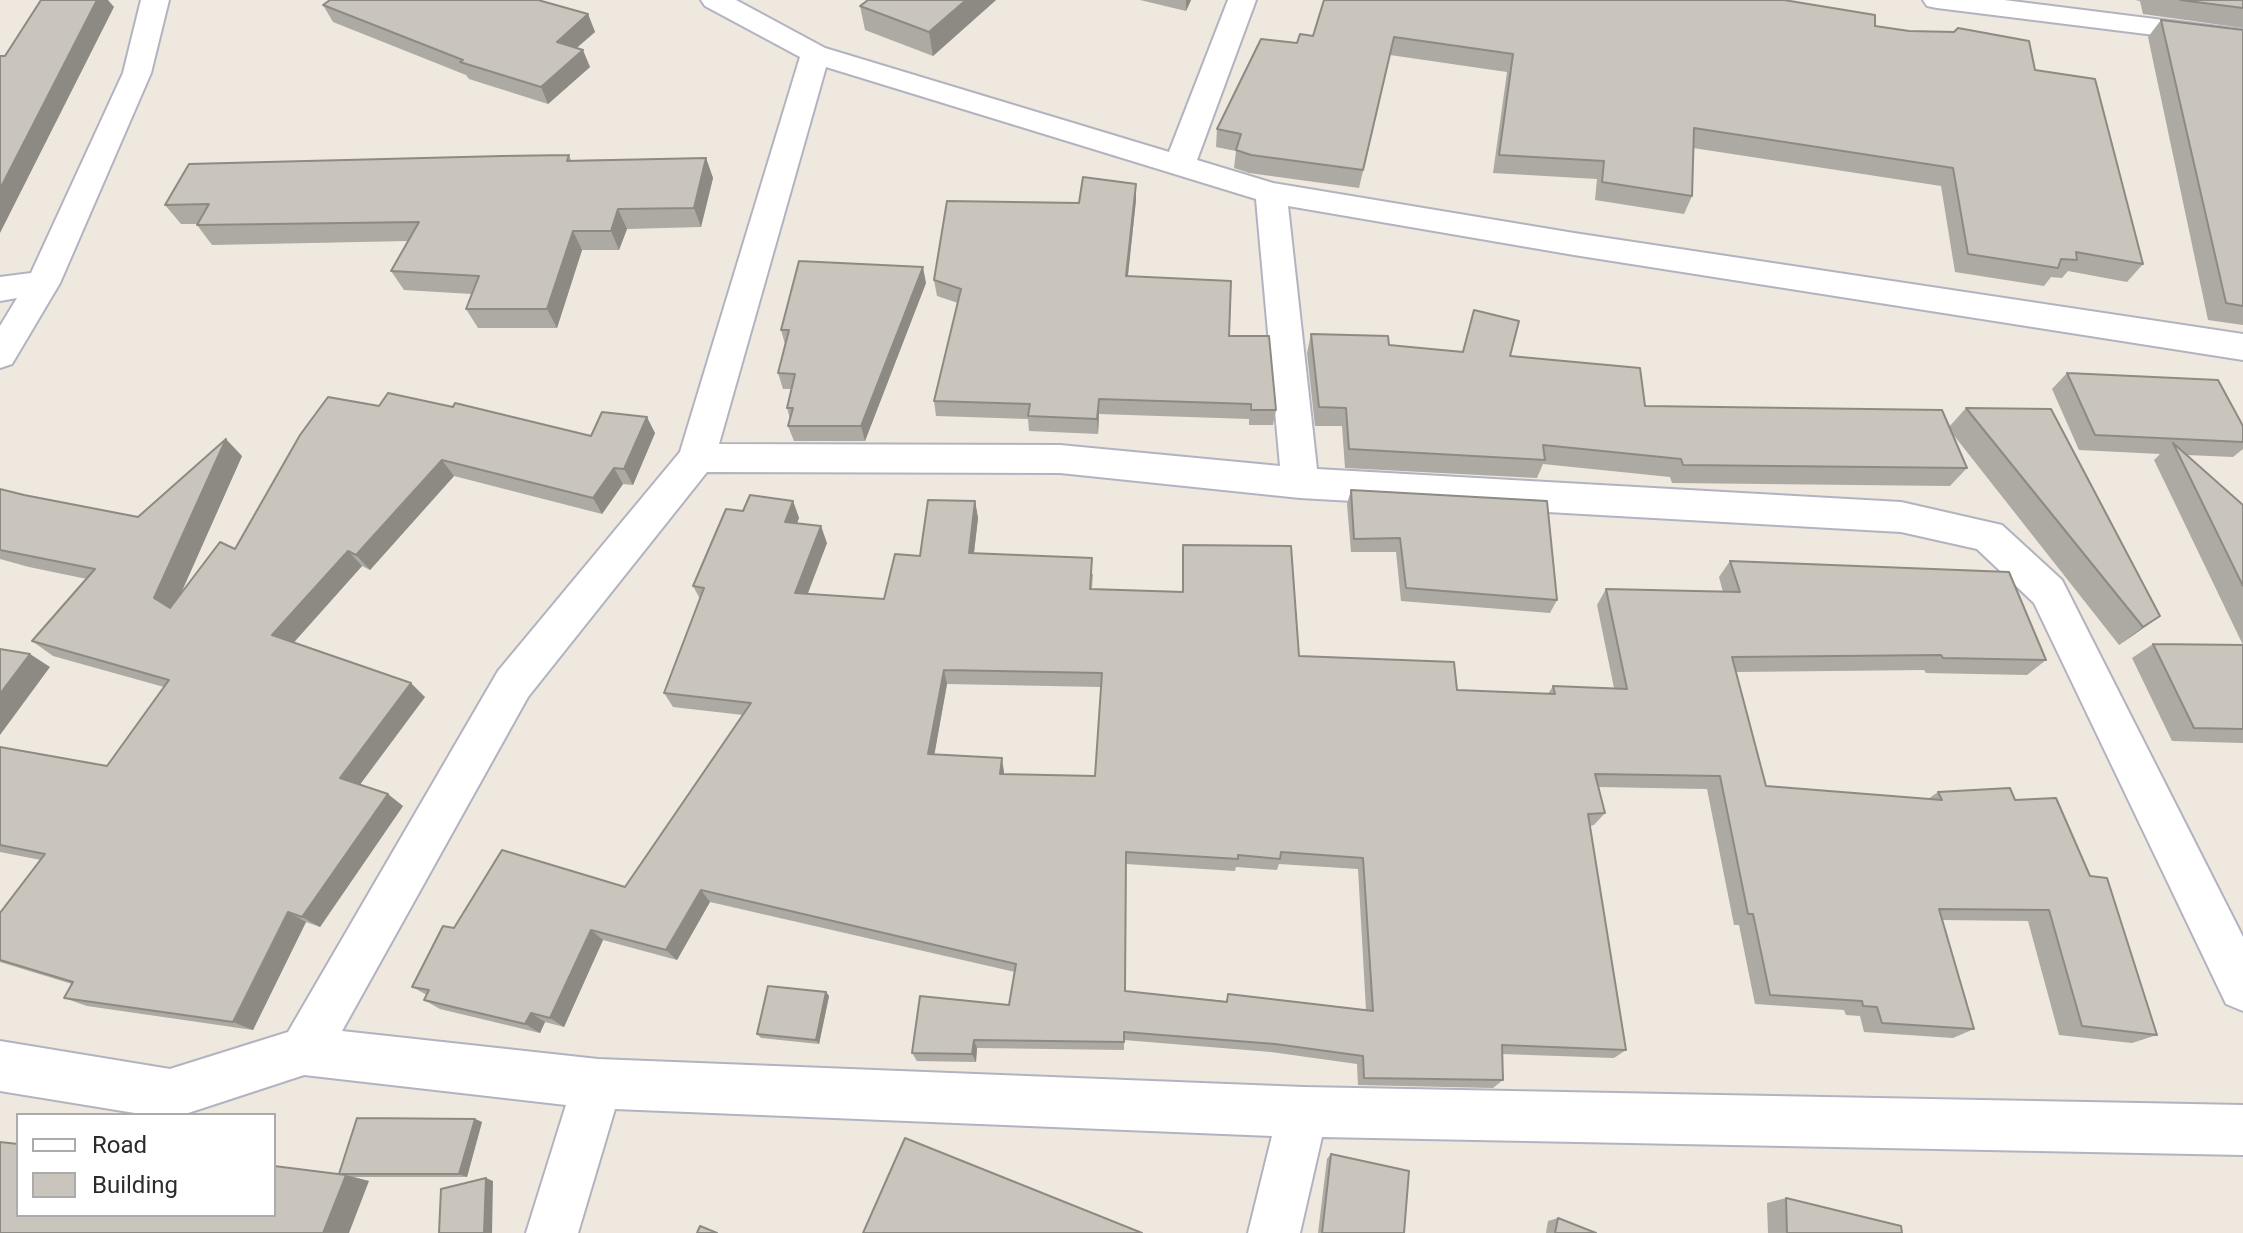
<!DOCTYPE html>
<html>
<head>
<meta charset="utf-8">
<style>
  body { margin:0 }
  #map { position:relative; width:2243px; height:1233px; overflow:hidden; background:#eee8de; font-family:Roboto,sans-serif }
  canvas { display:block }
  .legend { position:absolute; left:16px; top:1113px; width:260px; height:104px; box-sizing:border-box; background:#fff; border:2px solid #ababab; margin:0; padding:10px 14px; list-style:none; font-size:24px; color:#2c2c2c }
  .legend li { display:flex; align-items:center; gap:16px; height:40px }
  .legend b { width:40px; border:2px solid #ababab }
</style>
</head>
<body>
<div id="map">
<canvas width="2243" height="1233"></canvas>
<ul class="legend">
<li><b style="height:10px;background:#fff"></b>Road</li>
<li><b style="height:22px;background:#c9c5bd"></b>Building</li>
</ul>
</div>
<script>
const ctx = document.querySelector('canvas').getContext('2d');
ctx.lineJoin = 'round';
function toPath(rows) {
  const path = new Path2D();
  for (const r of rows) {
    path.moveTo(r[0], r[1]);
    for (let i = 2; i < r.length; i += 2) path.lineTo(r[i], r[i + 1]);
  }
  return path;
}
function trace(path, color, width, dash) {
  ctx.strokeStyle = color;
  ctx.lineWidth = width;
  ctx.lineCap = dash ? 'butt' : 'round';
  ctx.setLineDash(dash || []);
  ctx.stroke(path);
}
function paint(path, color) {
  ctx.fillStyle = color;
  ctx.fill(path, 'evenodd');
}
const street = toPath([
  [141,0,169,0,151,73,60,283,12,364,0,368,0,326,17,298,0,301,0,277,31,273,123,73,141,0],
  [701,0,736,0,825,48,1169,152,1228,0,1256,0,1197,160,1273,183,1574,233,2243,334,2243,360,1574,255,1288,206,1317,469,1901,502,2002,525,2062,580,2243,937,2243,1011,2226,1004,2034,603,1977,549,1901,532,1300,498,1060,473,707,472,528,697,342,1031,598,1059,1303,1087,2243,1105,2243,1155,1322,1137,1300,1233,1248,1233,1272,1136,615,1109,578,1233,526,1233,566,1105,304,1075,182,1115,147,1115,0,1091,0,1041,170,1069,288,1032,498,671,680,452,800,57,705,6,701,0],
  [826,67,1256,199,1280,466,1060,445,719,444,826,67],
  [1923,0,2004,0,2243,30,2243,46,1937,8,1927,6,1923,0]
]);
trace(street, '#b2b3c0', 4);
paint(street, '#fff');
paint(toPath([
  [996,0,933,56,865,30,860,6],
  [1140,0,1191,0,1186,11],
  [2135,0,2243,0,2243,28,2143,14,2140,1],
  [323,5,588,14,595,32,576,48,590,67,548,104,469,79,466,75,333,22],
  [2161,20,2243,30,2243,325,2208,320,2148,37],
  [1875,26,2035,70,2143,264,2127,282,2068,271,2062,278,2051,277,2044,286,1955,272,1941,186,1693,148,1692,196,1684,214,1595,200,1597,179,1493,173,1507,72,1390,55,1359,188,1249,173,1234,168,1236,151,1216,147,1217,129,1297,43,1313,36],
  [569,155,571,160,706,158,713,178,701,227,627,229,619,250,582,250,557,328,478,328,466,309,472,294,404,290,391,271,408,241,212,245,197,225,198,224,181,224,165,205],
  [1136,184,1136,200,1128,276,1229,336,1276,410,1273,425,1249,425,1249,419,1099,414,1098,434,1029,431,1028,419,936,416,934,401,958,303,937,296,934,280,1079,203],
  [926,283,865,441,794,441,788,426,790,419,787,408,791,389,783,389,778,373,785,344,781,330],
  [1474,310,1510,356,1645,406,1949,427,1966,408,2160,616,2119,645,1952,433,1967,468,1950,486,1672,483,1670,477,1543,464,1537,478,1345,468,1342,426,1315,426,1307,353,1311,334,1389,345,1462,352],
  [2067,373,2243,426,2243,449,2233,457,2187,455,2243,505,2243,743,2172,741,2132,658,2153,644,2243,645,2154,460,2160,454,2079,450,2052,389],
  [379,406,591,436,655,433,633,485,623,484,602,514,454,476,370,570,362,566,294,642,425,697,360,784,403,806,320,927,306,922,253,1030,87,1006,64,998,72,984,0,962,0,913,41,860,0,852,0,747,107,766,164,687,53,656,32,641,87,579,29,567,0,559,0,489,24,495,138,517,242,456,180,596,235,549],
  [1351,490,1557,600,1550,613,1401,601,1396,552,1351,552,1347,504],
  [793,501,799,518,797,523,827,543,807,594,884,599,920,556,975,501,978,518,974,553,1093,574,1092,589,1182,592,1183,545,1299,656,1457,690,1548,694,1553,686,1614,688,1597,605,1606,589,1723,592,1719,577,1730,561,2046,660,2027,675,1926,673,1924,670,1736,672,1766,786,1928,799,1938,792,2015,800,2157,1035,2132,1043,2059,1035,2028,921,1942,920,1974,1029,1953,1038,1864,1032,1860,1016,1846,1015,1844,1010,1755,1004,1739,925,1734,925,1707,789,1598,787,1605,813,1594,825,1590,826,1626,1050,1614,1058,1502,1054,1503,1080,1493,1088,1358,1085,1357,1064,1271,1052,1124,1040,1124,1050,977,1048,976,1062,917,1061,912,1053,1009,1005,1015,972,710,902,677,960,603,940,564,1027,545,1022,540,1033,440,1009,424,1000,427,995,412,987,454,928,625,887,743,715,673,707,664,693,700,599,693,586,743,511],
  [947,684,1101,687,1095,776,1004,774,1004,772,934,755],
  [1126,864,1235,871,1236,867,1277,870,1279,864,1358,869,1366,1010,1228,994,1226,1001,1125,991],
  [826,992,829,996,819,1044,761,1038,757,1034],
  [475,1119,482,1122,467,1177,352,1177,369,1181,18,1215,339,1174],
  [1331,1154,1404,1233,1318,1233,1327,1159],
  [1786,1198,1902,1233,1768,1233,1767,1203],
  [1558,1218,1596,1233,1546,1233,1548,1221]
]), '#ada9a3');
paint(toPath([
  [97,0,108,0,114,7,0,233,0,189],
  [966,0,996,0,933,56,929,32],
  [1186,0,1191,0,1186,11],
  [588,14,595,32,564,59,557,42],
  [583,50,590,67,548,104,541,87],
  [706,158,713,178,701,227,694,208],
  [1136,184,1136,200,1126,292,1126,276],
  [618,209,627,229,619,250,611,231],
  [573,231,582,250,557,328,547,309],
  [923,267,926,283,865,441,861,426],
  [1099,399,1099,414,1098,434,1097,419],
  [647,417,655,433,633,485,624,469],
  [226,439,242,456,172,613,154,598],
  [442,460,454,476,370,570,356,555],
  [614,468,623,484,602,514,593,498],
  [793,501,799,518,791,538,785,522],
  [975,501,978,518,972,569,969,553],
  [821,526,827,543,802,609,795,593],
  [348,551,362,566,288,649,272,635],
  [2160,616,2135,634,2119,645,2143,627],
  [30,654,50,667,0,735,0,694],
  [944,670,947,684,932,768,928,754],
  [411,683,425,697,356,790,340,778],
  [1002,758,1004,772,1002,787,1000,774],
  [388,794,403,806,320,927,302,917],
  [701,890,710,902,677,960,666,950],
  [288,912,306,922,253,1030,233,1022],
  [591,930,603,940,564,1027,550,1018],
  [826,992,829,996,819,1044,816,1040],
  [531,1013,545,1022,540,1033,525,1024],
  [974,1040,977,1048,976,1062,972,1054],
  [475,1119,482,1122,467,1177,459,1174],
  [346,1175,369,1181,349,1233,323,1233],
  [486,1178,493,1181,492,1233,484,1233]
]), '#8d8a84');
const building = toPath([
  [41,0,97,0,0,189,0,56,5,56,41,0],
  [330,0,538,0,588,14,557,42,583,50,541,87,460,62,463,60,323,5,330,0],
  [868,0,966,0,929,32,860,6,868,0],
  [1324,0,1784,0,1875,15,1875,26,1909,31,1954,32,1958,28,2029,41,2035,70,2095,79,2143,264,2076,252,2077,260,2061,259,2058,268,1968,254,1953,168,1694,128,1692,196,1602,182,1604,161,1499,155,1513,54,1394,37,1363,170,1251,155,1236,150,1241,134,1217,129,1261,39,1297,43,1300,34,1313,36,1324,0],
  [2180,0,2243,0,2243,8,2180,0],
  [2161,20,2243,30,2243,306,2226,303,2161,20],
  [569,155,567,161,706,158,694,208,618,209,611,231,573,231,547,309,466,309,479,276,391,271,419,222,197,225,209,204,165,205,189,164,502,156,569,155],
  [1083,177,1136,184,1126,276,1231,281,1229,336,1269,336,1276,410,1251,410,1251,404,1099,399,1097,419,1028,416,1030,404,934,401,961,289,934,280,947,201,1079,203,1083,177],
  [799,261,923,267,861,426,788,426,793,408,787,408,795,374,778,373,789,330,781,330,799,261],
  [1474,310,1519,321,1510,356,1640,368,1645,406,1942,410,1967,468,1683,465,1681,459,1543,445,1545,460,1349,449,1346,408,1319,407,1311,334,1388,336,1389,345,1463,352,1474,310],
  [2067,373,2218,380,2243,426,2243,442,2095,435,2067,373],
  [388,393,453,407,455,403,591,436,602,412,647,417,624,469,614,468,593,498,442,460,356,555,348,551,272,635,411,683,340,778,388,794,302,917,288,912,233,1022,64,998,73,982,0,960,0,913,45,854,0,845,0,747,107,766,169,680,32,641,95,569,0,550,0,489,24,495,138,517,226,439,154,598,170,608,220,542,235,549,300,435,328,397,379,406,388,393],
  [1966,408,2051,409,2160,616,2143,627,1966,408],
  [2173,443,2243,505,2243,586,2173,443],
  [1351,490,1547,501,1557,600,1406,588,1400,538,1354,539,1351,490],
  [750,495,793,501,785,522,821,526,795,593,884,599,895,554,920,556,928,500,975,501,969,553,1092,558,1090,589,1183,592,1183,545,1291,546,1299,656,1454,662,1457,690,1555,694,1553,686,1627,689,1606,589,1740,592,1730,561,2009,572,2046,660,1943,658,1941,655,1732,657,1766,786,1942,800,1938,792,2010,788,2015,800,2056,798,2090,876,2107,878,2157,1035,2082,1026,2049,910,1939,909,1974,1029,1882,1023,1877,1007,1863,1006,1862,1001,1770,995,1753,914,1748,914,1720,776,1595,774,1605,813,1588,814,1626,1050,1502,1045,1503,1080,1364,1078,1363,1056,1275,1044,1124,1032,1124,1042,974,1040,972,1054,912,1053,920,996,1009,1005,1016,964,701,890,666,950,591,930,550,1018,531,1013,525,1024,424,1000,429,990,412,987,443,926,454,928,502,850,625,887,751,703,664,693,704,588,693,586,726,509,743,511,750,495],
  [944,670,1102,673,1095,776,1000,774,1002,758,928,754,944,670],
  [1126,852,1238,859,1238,855,1280,859,1281,852,1363,858,1373,1011,1228,994,1227,1002,1125,991,1126,852],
  [2153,644,2243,645,2243,729,2194,728,2153,644],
  [0,649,30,654,0,694,0,649],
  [768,986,826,992,816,1040,757,1034,768,986],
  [357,1118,475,1119,459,1174,339,1174,357,1118],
  [905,1138,1142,1233,863,1233,905,1138],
  [0,1142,18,1144,18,1215,274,1215,274,1166,346,1175,323,1233,0,1233,0,1142],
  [1331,1154,1409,1171,1404,1233,1322,1233,1331,1154],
  [486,1178,484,1233,439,1233,441,1189,486,1178],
  [1786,1198,1901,1226,1902,1233,1787,1233,1786,1198],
  [1558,1218,1596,1233,1555,1233,1558,1218],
  [700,1226,717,1233,697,1233,700,1226]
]);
paint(building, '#c9c5bd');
trace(building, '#8d8a84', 2);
</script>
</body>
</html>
